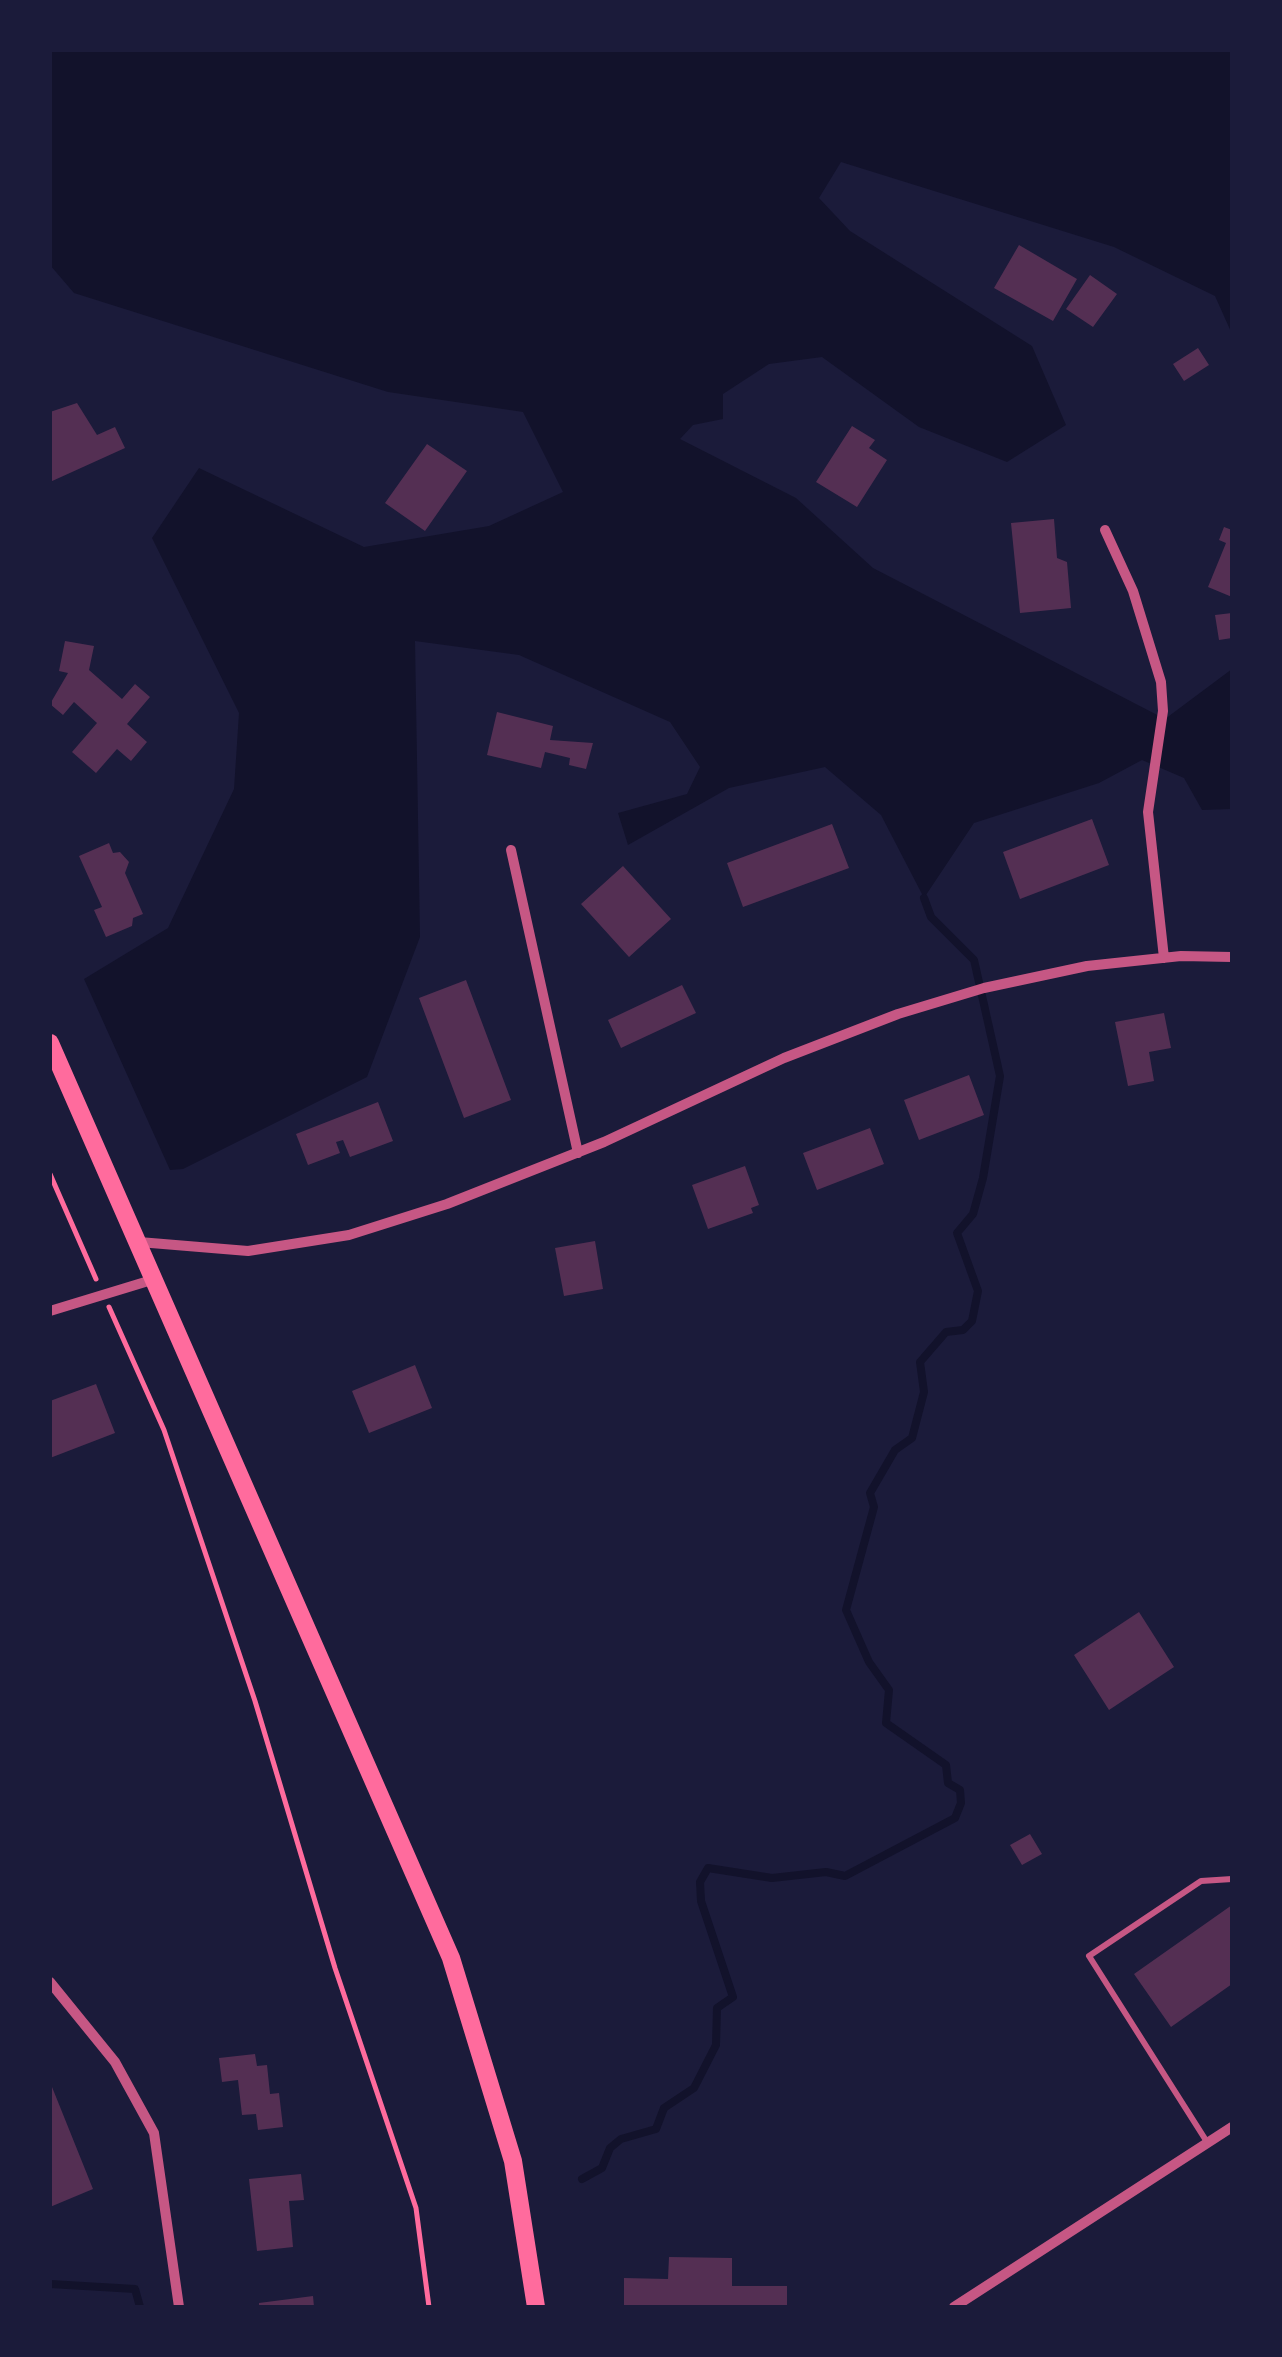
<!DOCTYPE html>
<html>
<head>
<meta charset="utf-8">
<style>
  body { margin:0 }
  #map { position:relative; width:1282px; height:2357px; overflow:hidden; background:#1b1b3a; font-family:"Alegreya Sans",sans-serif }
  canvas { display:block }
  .frame { position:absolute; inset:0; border:52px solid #1b1b3a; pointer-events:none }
</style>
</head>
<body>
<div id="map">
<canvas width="1282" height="2357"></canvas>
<div class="frame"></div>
</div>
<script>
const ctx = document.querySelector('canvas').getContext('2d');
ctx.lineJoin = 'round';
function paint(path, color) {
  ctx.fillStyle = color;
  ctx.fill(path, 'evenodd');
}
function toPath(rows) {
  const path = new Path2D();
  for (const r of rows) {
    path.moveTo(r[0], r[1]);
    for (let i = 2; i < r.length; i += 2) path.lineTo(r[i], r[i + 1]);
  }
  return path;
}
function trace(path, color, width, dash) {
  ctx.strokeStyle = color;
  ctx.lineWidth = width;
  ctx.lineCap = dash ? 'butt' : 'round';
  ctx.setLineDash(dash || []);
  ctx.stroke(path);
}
paint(toPath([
  [50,50,1232,50,1232,334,1215,296,1114,247,841,162,819,198,850,231,1032,346,1066,425,1007,462,919,427,822,357,769,364,723,394,723,419,693,425,680,439,796,498,873,568,1165,719,1232,669,1232,809,1202,810,1184,778,1142,760,1099,783,974,823,924,898,881,815,825,767,729,788,628,845,618,813,687,794,700,767,670,722,519,655,415,641,420,937,367,1077,183,1169,170,1170,84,979,168,928,234,789,239,713,152,538,199,468,364,547,489,526,563,492,523,412,388,392,74,293,50,265]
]), '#12122b');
trace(toPath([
  [582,2179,602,2168,610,2148,621,2139,656,2129,664,2108,694,2088,716,2045,717,2008,733,1997,701,1901,700,1882,708,1868,772,1878,826,1872,845,1876,955,1818,961,1803,960,1790,948,1783,946,1765,886,1723,889,1690,869,1662,846,1610,874,1507,870,1493,895,1450,912,1438,924,1392,920,1362,946,1332,963,1330,972,1321,978,1291,957,1233,973,1214,983,1178,1000,1076,974,960,931,917,924,898],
  [50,2284,135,2289,140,2307]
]), '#12122b', 8);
paint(toPath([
  [1019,245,1077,279,1053,321,994,288],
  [1090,275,1117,294,1093,327,1066,309],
  [1198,348,1209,365,1184,381,1173,364],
  [77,403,97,435,115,427,125,448,50,482,50,412],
  [852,426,875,440,869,448,887,460,857,507,816,482],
  [427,444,467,471,425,531,385,503],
  [1054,519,1057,558,1067,562,1071,608,1020,613,1011,523],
  [1224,527,1232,530,1232,597,1208,587,1226,543,1219,540],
  [1232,613,1232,638,1219,640,1215,615],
  [65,641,94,646,89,670,122,699,135,684,150,697,127,724,147,742,131,761,117,749,96,773,72,752,97,723,74,702,63,715,50,704,68,673,59,671],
  [497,712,553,726,550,740,593,743,586,769,569,765,570,758,545,752,541,768,487,755],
  [1092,819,1109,865,1020,899,1003,852],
  [832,824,849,868,743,907,727,863],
  [109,843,113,853,120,852,129,862,125,873,143,914,133,918,132,926,106,937,94,910,102,907,79,856],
  [623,866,671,919,629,957,581,904],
  [466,980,511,1100,464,1118,419,998],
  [682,985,696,1013,621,1048,608,1020],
  [1164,1013,1171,1048,1149,1052,1154,1081,1128,1086,1115,1022],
  [969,1075,984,1115,919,1140,904,1100],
  [378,1102,393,1141,350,1157,343,1140,336,1142,340,1153,308,1165,296,1134],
  [870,1128,884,1164,817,1190,803,1153],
  [745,1166,759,1205,751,1208,753,1213,708,1229,692,1185],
  [595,1241,603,1289,564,1296,555,1248],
  [415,1365,432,1408,369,1433,352,1391],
  [96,1384,115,1433,50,1458,50,1401],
  [1139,1612,1174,1667,1109,1710,1074,1655],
  [1030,1834,1042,1854,1022,1865,1010,1845],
  [1232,1905,1232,1984,1171,2027,1134,1974],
  [255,2054,257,2066,267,2065,270,2094,279,2093,283,2127,258,2130,256,2114,242,2115,238,2080,222,2082,219,2058],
  [50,2082,93,2189,50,2207],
  [301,2174,304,2200,289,2201,293,2247,257,2251,249,2179],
  [669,2257,732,2258,732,2286,787,2286,787,2307,624,2307,624,2278,668,2279],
  [313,2296,314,2307,259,2307,259,2303]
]), '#542f53');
trace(toPath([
  [50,1174,96,1279],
  [109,1307,164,1430,255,1701,335,1968,416,2208,429,2307]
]), '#ff6b9d', 5);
trace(toPath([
  [1207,2142,1089,1956,1201,1881,1232,1879]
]), '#c65784', 6);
trace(toPath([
  [1105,530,1133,591,1161,682,1163,711,1148,812,1164,958],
  [511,850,578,1153],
  [139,1242,248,1251,349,1235,447,1204,604,1142,784,1058,898,1014,984,988,1087,966,1181,956,1232,957],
  [50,1311,155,1279],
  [50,1982,115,2062,154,2133,179,2307],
  [954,2307,1232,2127]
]), '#c65784', 10);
trace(toPath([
  [50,1043,451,1958,513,2161,536,2307]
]), '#ff6b9d', 18);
</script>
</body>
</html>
